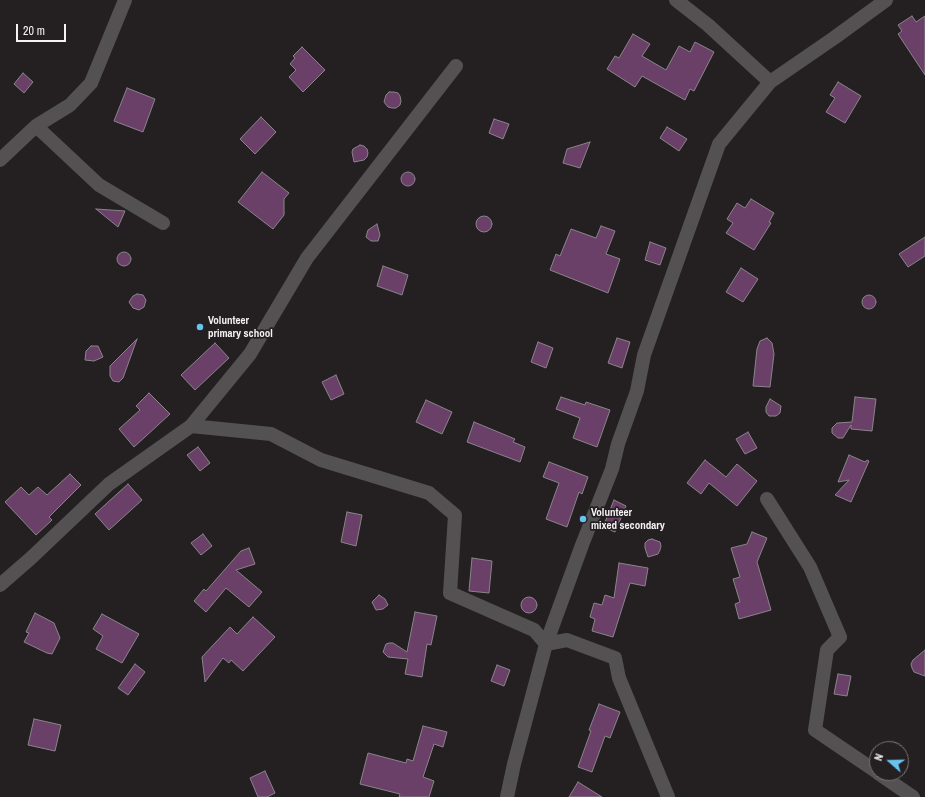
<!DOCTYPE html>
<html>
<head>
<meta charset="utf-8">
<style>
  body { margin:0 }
  #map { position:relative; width:925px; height:797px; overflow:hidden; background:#242022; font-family:"Archivo Narrow",sans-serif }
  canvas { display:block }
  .north { position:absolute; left:869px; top:741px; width:40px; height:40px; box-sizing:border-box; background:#242022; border:1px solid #787476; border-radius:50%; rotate:290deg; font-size:11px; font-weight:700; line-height:16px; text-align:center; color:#f5f2f3 }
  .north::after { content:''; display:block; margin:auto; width:14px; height:18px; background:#69c3f1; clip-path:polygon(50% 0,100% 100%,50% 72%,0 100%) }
  .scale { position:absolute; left:16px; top:24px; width:50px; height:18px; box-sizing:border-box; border:2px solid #f5f2f3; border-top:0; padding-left:5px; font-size:12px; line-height:14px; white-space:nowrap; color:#f5f2f3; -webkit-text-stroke:3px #242022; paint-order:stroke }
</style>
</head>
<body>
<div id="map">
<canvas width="925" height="797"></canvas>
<div class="north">N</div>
<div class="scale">20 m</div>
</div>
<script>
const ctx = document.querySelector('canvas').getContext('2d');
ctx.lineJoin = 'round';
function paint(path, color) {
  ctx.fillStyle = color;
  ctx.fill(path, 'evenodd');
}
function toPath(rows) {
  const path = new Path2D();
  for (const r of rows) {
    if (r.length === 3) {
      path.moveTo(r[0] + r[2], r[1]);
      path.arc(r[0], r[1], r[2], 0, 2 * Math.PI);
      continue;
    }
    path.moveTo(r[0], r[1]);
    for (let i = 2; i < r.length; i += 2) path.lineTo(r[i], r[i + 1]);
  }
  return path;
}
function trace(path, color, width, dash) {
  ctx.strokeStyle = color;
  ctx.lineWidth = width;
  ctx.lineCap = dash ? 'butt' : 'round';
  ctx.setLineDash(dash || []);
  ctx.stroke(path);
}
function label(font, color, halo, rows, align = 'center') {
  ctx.font = font + ' "Archivo Narrow",sans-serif';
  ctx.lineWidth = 3.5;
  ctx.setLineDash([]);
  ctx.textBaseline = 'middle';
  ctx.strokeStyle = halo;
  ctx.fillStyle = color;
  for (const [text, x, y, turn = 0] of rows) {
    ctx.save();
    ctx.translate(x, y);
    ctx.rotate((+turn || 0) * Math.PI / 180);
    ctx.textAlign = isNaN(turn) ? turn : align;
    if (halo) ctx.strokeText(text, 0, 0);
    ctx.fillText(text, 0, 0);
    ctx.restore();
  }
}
const building = toPath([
  [912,16,916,22,925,16,925,75,898,34,902,31,898,25,912,16],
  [633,34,650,44,642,56,666,70,679,46,690,52,695,42,714,52,694,91,690,89,685,100,642,76,635,87,607,69,615,56,619,58,633,34],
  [302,47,325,70,303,92,289,77,296,70,290,64,295,58,293,56,302,47],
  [23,73,33,82,24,93,14,84,23,73],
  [838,82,861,96,845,123,826,112,835,98,830,95,838,82],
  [127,88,155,99,143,132,114,121,127,88],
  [389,92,394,92,398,93,400,96,401,101,400,105,396,108,392,108,388,107,384,102,386,95,389,92],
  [261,117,276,132,255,154,240,139,261,117],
  [494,119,509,124,503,139,489,133,494,119],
  [667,127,687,139,679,151,660,138,667,127],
  [590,142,580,168,563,163,567,149,590,142],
  [360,145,364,146,367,149,368,153,367,157,364,160,354,162,352,152,353,149,360,145],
  [408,179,7],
  [262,172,289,193,284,199,284,215,273,229,238,202,262,172],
  [751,199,774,213,769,222,771,223,754,250,726,233,733,223,727,219,737,203,745,208,751,199],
  [96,209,125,211,118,227,96,209],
  [484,224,8],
  [377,224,380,235,378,241,371,241,366,237,368,230,377,224],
  [601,226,615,231,606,254,620,259,608,293,550,270,556,254,560,256,571,229,596,238,601,226],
  [925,237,925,256,908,267,899,254,925,237],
  [650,242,666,248,660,265,645,260,650,242],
  [124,259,7],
  [383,266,408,275,402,295,377,286,383,266],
  [741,268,758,279,743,302,726,292,741,268],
  [137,294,143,295,146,300,144,307,139,310,133,308,129,302,133,296,137,294],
  [869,302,7],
  [617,338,630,342,622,368,608,363,617,338],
  [767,338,772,343,774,354,770,387,753,386,757,349,760,341,767,338],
  [137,339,123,378,119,382,113,381,110,376,110,366,137,339],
  [538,342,553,348,546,368,531,362,538,342],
  [215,343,229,358,195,390,181,375,215,343],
  [91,346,98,346,103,357,94,361,85,360,86,351,91,346],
  [336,375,344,394,331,400,322,382,336,375],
  [149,393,170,414,134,447,119,429,140,410,136,406,149,393],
  [561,397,585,405,586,402,610,410,597,447,573,438,580,418,556,409,561,397],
  [855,397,876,399,872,431,851,429,851,425,843,438,838,438,832,433,832,428,837,423,852,422,855,397],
  [770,399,781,406,780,413,776,416,769,416,766,412,766,407,770,399],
  [426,400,452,412,442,434,416,422,426,400],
  [474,422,515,439,513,442,525,447,520,462,467,442,474,422],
  [748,432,757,448,745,454,736,439,748,432],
  [198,447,210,463,200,471,187,455,198,447],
  [849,455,865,462,867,460,869,461,851,502,835,495,849,480,838,482,849,455],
  [705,460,726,477,737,464,757,481,737,506,709,483,701,494,687,483,705,460],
  [549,462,588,477,582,494,579,492,567,527,546,519,559,483,543,477,549,462],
  [70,474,81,485,49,517,52,520,36,535,5,502,21,487,29,495,38,487,47,495,70,474],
  [128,484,142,500,109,530,95,514,128,484],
  [614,500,626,506,615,532,603,527,614,500],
  [347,512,362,515,356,546,341,542,347,512],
  [752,532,767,538,757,562,771,610,739,619,735,604,740,602,733,579,740,577,731,548,747,544,752,532],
  [203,534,212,546,201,555,191,543,203,534],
  [652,539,660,542,661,546,660,550,658,554,648,557,645,548,645,543,648,540,652,539],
  [249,548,255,564,236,570,262,592,249,607,226,588,206,612,194,601,204,589,206,591,241,551,249,548],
  [472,558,492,561,489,593,469,591,472,558],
  [619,563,648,568,645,586,630,583,613,637,592,631,595,619,590,617,594,603,602,605,605,595,614,598,619,563],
  [379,595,385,599,388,605,383,609,376,610,372,602,379,595],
  [529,605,8],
  [415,612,437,616,431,645,427,644,422,677,405,674,408,659,388,657,383,652,386,644,389,643,393,643,407,652,415,612],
  [35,613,54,623,60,638,52,654,47,653,24,642,29,633,26,632,35,613],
  [102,614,139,634,122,663,96,649,103,636,93,629,102,614],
  [253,617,275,637,243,671,231,660,229,663,223,658,205,682,202,657,230,627,237,634,253,617],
  [925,650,925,676,914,672,912,668,911,664,913,660,925,650],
  [135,664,145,672,128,695,118,688,135,664],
  [497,665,510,670,504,686,491,681,497,665],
  [838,674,851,676,847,696,834,694,838,674],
  [599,704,620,712,610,738,605,736,592,772,578,767,591,731,589,730,599,704],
  [34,719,61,725,55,751,28,745,34,719],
  [423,726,447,732,443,747,434,744,423,777,434,781,429,797,399,797,400,794,360,784,368,753,406,763,407,759,413,761,423,726],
  [265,771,275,793,267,797,258,797,250,778,265,771],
  [578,782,602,797,569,797,578,782]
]);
paint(building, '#6a4069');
trace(building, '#898589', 1);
trace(toPath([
  [770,82,834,38,886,0],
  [36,126,99,185,163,223],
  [0,160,36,126,70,105,91,83,125,0],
  [191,426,271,434,321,460,429,493,455,515,450,593,534,630,546,644,567,640,615,658,619,678,668,797],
  [767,499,810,567,840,637,827,650,815,730,877,772],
  [0,585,31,558,109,484,191,426,250,354,307,258,456,66],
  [878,773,913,797],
  [507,797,514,764,546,644,582,545,612,469,618,444,637,391,644,355,719,144,770,82,708,25,676,0]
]), '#535151', 14);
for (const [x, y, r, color] of [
  [200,327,4,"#69c3f1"],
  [583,519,4,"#69c3f1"]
]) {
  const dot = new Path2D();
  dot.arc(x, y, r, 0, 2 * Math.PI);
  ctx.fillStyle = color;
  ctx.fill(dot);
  trace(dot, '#242022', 1.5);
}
label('bold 11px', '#f5f2f3', '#242022', [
  ["Volunteer",208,321],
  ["primary school",208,334],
  ["Volunteer",591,513],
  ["mixed secondary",591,526]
], 'left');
</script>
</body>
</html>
